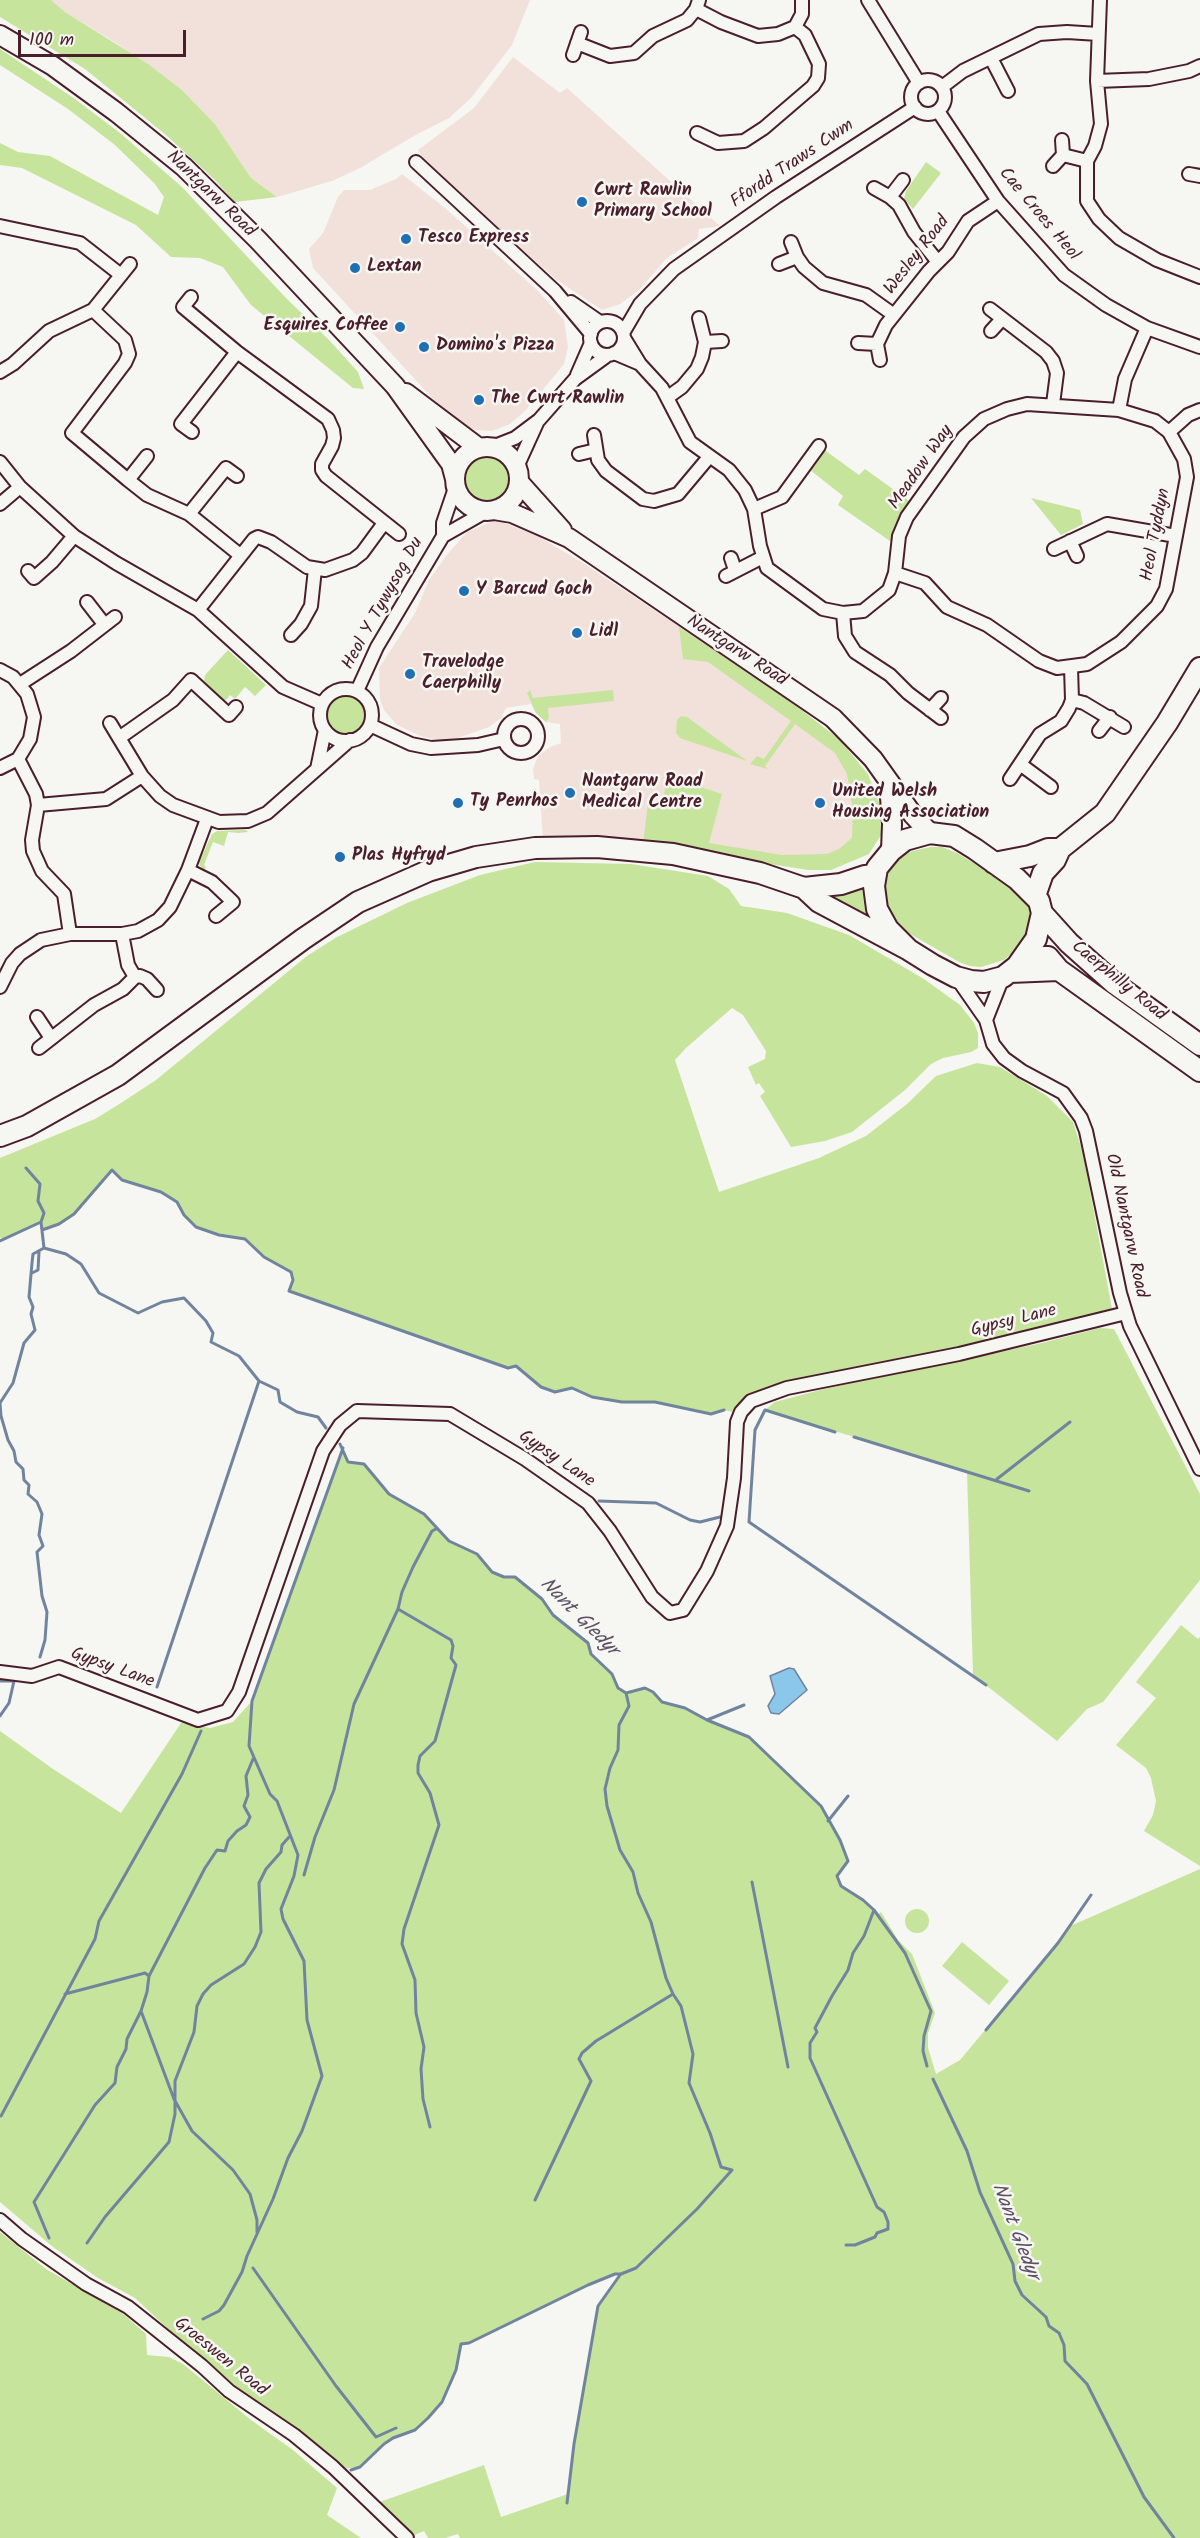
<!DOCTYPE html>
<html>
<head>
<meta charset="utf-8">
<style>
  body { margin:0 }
  #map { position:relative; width:1200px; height:2538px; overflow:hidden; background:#f6f6f2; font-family:Kalam,sans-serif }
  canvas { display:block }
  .scale { position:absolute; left:18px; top:30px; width:168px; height:27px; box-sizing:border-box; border:3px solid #4a1f2b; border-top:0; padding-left:8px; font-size:18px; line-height:21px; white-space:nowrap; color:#4a1f2b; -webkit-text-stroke:4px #f6f6f2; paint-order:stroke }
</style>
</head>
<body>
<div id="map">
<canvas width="1200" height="2538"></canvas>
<div class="scale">100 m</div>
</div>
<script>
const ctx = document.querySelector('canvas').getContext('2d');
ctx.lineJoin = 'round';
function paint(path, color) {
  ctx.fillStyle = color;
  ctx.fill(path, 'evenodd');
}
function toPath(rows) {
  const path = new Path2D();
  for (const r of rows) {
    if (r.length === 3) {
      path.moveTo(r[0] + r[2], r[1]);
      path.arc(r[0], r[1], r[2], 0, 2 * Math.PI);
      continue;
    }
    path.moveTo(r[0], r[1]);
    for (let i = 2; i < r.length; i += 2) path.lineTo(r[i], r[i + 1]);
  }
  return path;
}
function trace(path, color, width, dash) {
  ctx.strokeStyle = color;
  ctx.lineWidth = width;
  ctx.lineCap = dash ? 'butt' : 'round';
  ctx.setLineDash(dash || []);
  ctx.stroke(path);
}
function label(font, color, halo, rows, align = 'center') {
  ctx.font = font + ' Kalam,sans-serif';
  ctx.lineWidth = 5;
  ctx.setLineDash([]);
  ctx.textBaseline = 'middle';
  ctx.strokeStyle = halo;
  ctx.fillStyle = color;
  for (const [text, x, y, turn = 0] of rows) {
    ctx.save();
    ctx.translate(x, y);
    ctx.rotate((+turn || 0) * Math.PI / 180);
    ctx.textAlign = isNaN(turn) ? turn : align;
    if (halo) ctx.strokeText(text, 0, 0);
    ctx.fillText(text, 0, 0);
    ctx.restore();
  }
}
paint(toPath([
  [51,0,530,0,512,45,471,98,449,118,412,137,360,168,332,181,277,197,251,178,215,124,182,90,116,43,65,12],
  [513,57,560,93,567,88,720,226,699,229,698,238,667,258,639,290,620,304,602,310,557,280,497,228,424,159,418,150,474,108],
  [402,174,445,208,538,291,564,320,568,347,564,364,526,410,510,424,492,431,476,430,466,426,432,398,313,268,309,249,323,233,338,197,344,190,370,190,396,179],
  [496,520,536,535,583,563,733,662,841,746,878,834,818,864,657,841,614,837,543,840,539,780,534,779,533,769,538,756,552,746,561,743,560,724,546,722,536,713,531,704,506,708,501,718,489,727,458,738,441,740,423,737,397,725,384,710,380,699,379,668,415,613,429,580,446,556,467,532]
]), '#f2e1db');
paint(toPath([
  [0,0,51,0,65,12,148,64,182,90,215,124,251,178,277,197,235,202,214,179,166,135,85,69,0,17],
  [0,49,75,99,120,133,182,187,285,297,330,341,358,372,364,389,353,388,251,305,223,267,200,258,171,257,136,225,22,168,0,165,0,143,18,152,50,156,158,215,164,197,155,184,115,145,68,109,0,65],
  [926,162,941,173,913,209,904,199,906,191],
  [819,446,859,475,865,469,915,505,898,544,890,541,838,505,843,496,805,466],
  [487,478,24],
  [1031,498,1080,510,1083,524,1061,535],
  [679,627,791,702,839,739,868,774,880,805,881,835,869,854,831,870,808,870,643,844,648,803,657,805,663,801,667,776,722,794,709,843,782,855,827,854,839,849,852,838,853,810,847,774,835,753,795,724,765,766,768,769,750,764,757,756,764,759,791,721,708,662,683,659],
  [228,650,266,685,255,696,245,687,235,699,230,695,226,700,222,700,204,681,205,675],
  [530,690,533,698,613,690,614,701,548,708,549,718,546,722,536,713,527,693],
  [346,715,19],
  [681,716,687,717,747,761,680,738,676,733,677,720],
  [246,830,248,832,239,833,228,832,224,846,213,842,204,865,206,867,205,870,200,866,199,862,212,834,217,831],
  [931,847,942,847,957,853,1017,889,1027,900,1030,914,1027,931,1017,949,1004,960,981,967,970,966,959,962,905,931,891,916,883,899,884,877,901,857,912,851],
  [535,862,631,864,708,876,729,889,741,906,787,913,849,935,924,979,960,1005,974,1023,978,1033,978,1048,971,1052,943,1058,931,1064,905,1090,852,1132,825,1141,791,1147,760,1096,765,1092,759,1083,756,1085,748,1067,765,1059,766,1051,743,1015,732,1008,686,1048,675,1060,719,1192,819,1158,866,1136,907,1104,936,1076,977,1063,1000,1067,1047,1096,1073,1122,1083,1153,1112,1309,958,1347,778,1384,750,1395,733,1412,724,1410,711,1414,655,1402,622,1402,592,1397,572,1388,555,1392,541,1387,516,1366,508,1368,289,1291,293,1280,291,1272,264,1257,245,1240,219,1235,196,1227,184,1215,177,1202,161,1192,122,1180,112,1171,74,1214,59,1224,42,1230,41,1223,3,1240,0,1237,0,1158,95,1119,121,1103,156,1080,307,956,337,937,407,903,480,875],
  [862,889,866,918,822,893,845,893],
  [1100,1328,1114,1329,1200,1494,1200,1580,1103,1702,1087,1709,1057,1741,973,1675,967,1471,765,1410,775,1402,824,1389,1042,1343],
  [343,1448,348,1462,364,1464,389,1494,424,1514,449,1541,477,1554,492,1572,504,1577,515,1577,542,1599,553,1615,588,1643,591,1654,612,1674,618,1688,626,1693,645,1688,653,1692,662,1702,685,1708,707,1720,749,1737,821,1806,840,1840,848,1861,837,1876,841,1886,863,1900,877,1915,881,1912,898,1940,912,1954,935,2013,928,2033,928,2048,936,2074,960,2060,1037,1968,1068,1927,1200,1869,1200,2538,460,2538,458,2534,445,2538,428,2538,424,2531,412,2536,377,2503,484,2465,501,2517,568,2494,574,2444,598,2306,620,2274,615,2274,588,2285,469,2343,462,2344,456,2370,442,2402,428,2418,415,2430,393,2438,384,2444,360,2467,340,2469,222,2379,135,2298,98,2278,53,2247,0,2202,0,1731,53,1769,121,1813,181,1723,210,1728,233,1722,252,1701],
  [1181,1625,1198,1639,1200,1637,1200,1866,1144,1831,1153,1815,1156,1801,1151,1778,1146,1768,1116,1745,1156,1698,1136,1682],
  [917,1921,12],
  [962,1942,1009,1981,989,2005,942,1966],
  [0,2232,46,2269,122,2313,146,2334,147,2355,169,2357,183,2364,251,2420,293,2450,337,2488,327,2515,361,2538,0,2538]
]), '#c6e49c');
const water = toPath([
  [789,1668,794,1669,807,1690,779,1714,771,1713,768,1706,775,1694,770,1676,789,1668]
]);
paint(water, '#8bc7eb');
trace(water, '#71849e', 1.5);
trace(toPath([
  [26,1168,40,1184,38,1201,44,1213,41,1222,44,1248,66,1254,81,1264,99,1293,138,1313,162,1302,184,1298,206,1321,213,1333,211,1342,239,1356,259,1381,278,1390,280,1402,297,1412,318,1417,326,1428],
  [42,1230,59,1224,74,1214,112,1170,122,1180,161,1192,177,1202,184,1215,196,1227,219,1235,245,1239,264,1257,291,1272,293,1280,289,1291,508,1368,516,1366,541,1387,555,1392,572,1388,592,1397,622,1402,655,1402,711,1414,724,1410],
  [0,1241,41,1222],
  [32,1273,38,1270,39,1252],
  [835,1432,765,1410,755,1430,749,1522,986,1685],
  [854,1437,1029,1491],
  [340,1444,348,1462,364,1464,389,1494,424,1514,449,1541,477,1554,492,1572,504,1577,515,1577,542,1599,553,1615,588,1643,591,1654,612,1674,618,1688,626,1693,645,1688,653,1692,662,1702,685,1708,707,1720,749,1737,821,1806,840,1840,848,1861,837,1876,841,1886,863,1900,874,1910,905,1953,926,2000,931,2011,924,2036,923,2051,927,2066],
  [997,1479,1070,1422],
  [599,1501,656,1503,690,1520,700,1522,720,1517],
  [398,1609,451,1640,453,1646,451,1658,456,1665,435,1741,420,1756,418,1765,418,1773,430,1793,439,1825,404,1929,402,1944,415,1980,416,2013,424,2047,421,2069,423,2099,430,2127],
  [40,1657,45,1640,47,1612,42,1596,37,1552,43,1546,39,1535,42,1514,37,1502,28,1494,29,1485,24,1480,23,1469,16,1462,14,1451,8,1440,1,1416,0,1403,13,1383,24,1343,35,1330,31,1314,33,1307,29,1297,32,1263,33,1254,44,1248],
  [0,1681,14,1681,9,1703,0,1716],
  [157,1687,259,1381],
  [707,1720,744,1705],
  [828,1821,848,1796],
  [304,1875,315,1837,334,1790,354,1704,398,1609,402,1592,413,1567,432,1531,436,1529],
  [752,1882,788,2067],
  [65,1994,145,1973,149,1976],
  [141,2011,174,2099,192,2131,233,2170,250,2194,257,2220,257,2232],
  [986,2030,1058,1943,1091,1895],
  [933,2079,967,2151,980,2192,1013,2264,1015,2281,1022,2295,1046,2317,1049,2326,1059,2333,1064,2345,1065,2361,1087,2384,1144,2497,1174,2538],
  [1,2116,95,1939,99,1921,182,1774,201,1731],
  [535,2200,591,2081,579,2059,582,2053,596,2041,673,1994],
  [49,2238,34,2202,95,2105,115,2083,117,2067,126,2049,127,2039,141,2011,147,1992,149,1976,205,1868,217,1850,225,1851,228,1841,237,1831,246,1825,250,1817,244,1806,248,1795,246,1776,253,1759],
  [87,2243,105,2217,169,2142,175,2114,175,2081,194,2032,197,2006,203,1994,211,1985,244,1964,255,1947,261,1932,259,1883,266,1869,281,1852,282,1845,289,1837],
  [846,2245,855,2245,875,2237,877,2233,888,2229,888,2222,884,2212,877,2207,810,2058,810,2043,817,2032,815,2028,832,1996,848,1970,853,1953,864,1936,874,1910],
  [253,2268,336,2386,376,2437,396,2428],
  [203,2319,219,2311,224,2305,242,2272,247,2256,273,2199,288,2158,302,2131,322,2076,307,2020,304,1961,283,1919,281,1909,294,1876,298,1855,277,1801,270,1794,249,1746,252,1701,343,1448],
  [351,2470,360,2467,384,2444,393,2438,415,2430,428,2418,442,2402,456,2370,461,2344,469,2343,588,2285,615,2274,621,2274,636,2268,697,2209,732,2170,721,2167,710,2133,689,2083,693,2054,681,2006,673,1994,666,1978,651,1922,638,1893,633,1872,620,1850,607,1806,605,1789,610,1768,618,1750,619,1725,629,1706,626,1693],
  [567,2503,574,2444,598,2306,620,2275]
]), '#71849e', 3);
const minor = toPath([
  [868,0,919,83],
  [1100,0,1097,81,1101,124,1095,146,1087,161,1087,201,1099,219,1119,238,1157,260,1200,277],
  [696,9,721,22,758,36,778,34,795,27,802,14,802,0],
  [577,43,610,56,634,53,653,36,687,20,696,9,699,0],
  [573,55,581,32],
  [991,58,1008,91],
  [928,97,17],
  [1097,81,1149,79,1189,71,1200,66],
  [942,87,963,71,1039,34,1067,32,1098,34],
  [938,111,998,201,1064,275,1106,305,1147,328,1200,347],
  [697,133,718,143,744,141,764,128,813,86,818,78,819,64,805,35,795,27],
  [1063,155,1087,161],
  [416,162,555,291,591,334],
  [1053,166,1063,155,1062,140],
  [1189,174,1200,176],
  [874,188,890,197,899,205,914,232,938,262],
  [890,197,903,180],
  [0,226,80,243,121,275],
  [791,242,797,257,804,267,823,283,866,295,894,315],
  [779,264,797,257],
  [191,297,183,307,237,352,328,419,333,430,334,438,332,446,322,464,322,470,326,476,399,534],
  [571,302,600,322],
  [990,309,1046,352,1053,361,1057,373,1053,404],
  [93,310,125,340,129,354,125,363,72,433,128,480,147,456],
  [607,338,17],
  [991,331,1002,319],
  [623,333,640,304,674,269,776,197,915,107],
  [705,342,722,341],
  [858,343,877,344,886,325,929,271,948,252,968,221,998,201],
  [877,344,880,360],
  [614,353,640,364,624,338],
  [640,364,662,388,690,442,729,470,745,490,754,509,760,546,767,568,823,609,843,613,863,611,889,590,895,573,899,536,907,517,964,437,984,419,1007,409,1027,404,1119,410,1125,379,1147,328],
  [0,372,13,364,49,331,93,310,130,264],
  [577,375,591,343],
  [668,397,682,387,697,369,702,357,705,342,699,318],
  [192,432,181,424,237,352],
  [1169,432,1188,415,1200,410],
  [594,435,598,460,606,471,643,499,654,501,678,494,709,457],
  [492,447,515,438,539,420,575,379,608,355],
  [579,454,596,450],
  [0,462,20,487,74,536,116,563,198,610,283,687,322,704],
  [517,467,537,423],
  [128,480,147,495,189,514,240,555],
  [0,504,20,487],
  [754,509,782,497,819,446],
  [189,514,226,468,237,476],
  [443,536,443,523,456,485],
  [1070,541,1077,556],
  [1054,549,1107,524,1176,536],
  [731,558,735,570],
  [28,571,34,578,52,562,74,536],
  [895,573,925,583,947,607,987,625,1039,661,1057,668,1087,664,1121,642,1157,606,1166,589,1187,477,1184,459,1169,432,1155,421,1119,410],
  [726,576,763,557],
  [87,602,104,624],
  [198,610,254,539,258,537,271,542,307,567,325,570,353,560,362,553,384,523],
  [843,613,845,636,855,652,890,675,908,693,941,718],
  [291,635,301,624,311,606,315,569],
  [0,670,13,677,27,694,34,717,30,739,18,759,0,768],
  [20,684,71,651,115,617],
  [346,715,26],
  [357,691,377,647,443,536,487,511],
  [1072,700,1084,703,1124,727],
  [930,710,941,698],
  [521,736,17],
  [110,723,142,776,160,796,173,805,219,822,248,821,267,813,350,740],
  [370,725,411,744,431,748,478,745,504,739],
  [1099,731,1110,717],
  [119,738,173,700,191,680,229,715,236,707],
  [18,759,36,794,38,805,32,840,33,851,42,871,64,894,70,934],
  [1020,764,1051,787],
  [317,769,325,730],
  [1010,779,1040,734,1061,721,1069,708,1072,700,1071,667],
  [38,805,106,799,142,776],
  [188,870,212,882,233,902,216,916],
  [122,934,128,965,135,977],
  [956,977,986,1020,993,1044,1004,1058,1022,1071,1063,1093,1081,1118,1086,1131,1120,1293,1130,1326,1200,1469],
  [0,987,12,963,20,954,41,940,70,934,122,934,138,931,158,920,170,907,188,870,207,819],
  [37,1017,51,1038],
  [986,1020,1003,977],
  [39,1048,94,1005,123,989,135,977,140,976,147,979,157,990],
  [0,1672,32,1676,59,1667,198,1720,227,1711,239,1692,323,1451,340,1425,357,1411,450,1414,525,1459,588,1503,610,1531,652,1597,670,1613,683,1610,707,1571,727,1526,734,1478,737,1422,741,1412,751,1401,787,1388,959,1354,1126,1313],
  [0,2220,22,2239,86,2284,128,2307,202,2366,229,2391,294,2435,333,2467,407,2538]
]);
const secondary = toPath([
  [0,35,53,66,116,112,184,167,258,240,395,386,451,464,455,479],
  [406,393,479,448],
  [487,479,32],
  [519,482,562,530],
  [494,510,512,513,569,538,833,718,873,759,913,815,930,833],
  [889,784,892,824,891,851]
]);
const primary = toPath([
  [930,833,954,836,975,849,1017,879,1039,901,1042,913,1036,939,1017,966,1003,977,984,982,971,981,956,977,933,965,909,950,888,929,877,909,874,886,877,868,891,851,905,840,930,833],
  [994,863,1030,856,1048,849,1060,849],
  [804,888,841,884,865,876,876,875],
  [1035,896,1043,873,1055,860,1060,849,1105,813,1167,723,1200,668],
  [1042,913,1069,943,1115,984,1200,1045],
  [1024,957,1048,957,1059,970,1200,1071],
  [1010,972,1059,970],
  [0,1136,27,1126,118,1075,303,939,358,902,428,871,476,857,535,848,597,847,673,854,760,873,804,888,819,902,909,950]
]);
trace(minor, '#4a1f2b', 16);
trace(secondary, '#4a1f2b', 22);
trace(primary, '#4a1f2b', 24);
trace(minor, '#f6f6f2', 12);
trace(secondary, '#f6f6f2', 18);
trace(primary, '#f6f6f2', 20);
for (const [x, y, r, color] of [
  [582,202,6,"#1f6fb2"],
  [406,239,6,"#1f6fb2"],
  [355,268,6,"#1f6fb2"],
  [400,327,6,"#1f6fb2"],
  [424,347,6,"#1f6fb2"],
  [479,400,6,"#1f6fb2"],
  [464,591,6,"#1f6fb2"],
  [577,633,6,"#1f6fb2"],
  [410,674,6,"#1f6fb2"],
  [570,793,6,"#1f6fb2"],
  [458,803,6,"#1f6fb2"],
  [820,803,6,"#1f6fb2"],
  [340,857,6,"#1f6fb2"]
]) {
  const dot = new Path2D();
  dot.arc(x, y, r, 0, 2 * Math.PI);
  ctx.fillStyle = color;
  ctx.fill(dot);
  trace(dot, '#f6f6f2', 2);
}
label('18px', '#4a1f2b', '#f6f6f2', [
  ["Ffordd Traws Cwm",793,165,-34],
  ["Nantgarw Road",210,195,44],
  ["Cae Croes Heol",1038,215,50],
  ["Wesley Road",918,256,-52],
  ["Meadow Way",922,468,-55],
  ["Heol Tyddyn",1157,535,-79],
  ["Heol Y Tywysog Du",384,604,-61],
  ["Nantgarw Road",736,652,33],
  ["Caerphilly Road",1118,982,39],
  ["Old Nantgarw Road",1125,1226,78],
  ["Gypsy Lane",1014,1322,-14],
  ["Gypsy Lane",556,1460,34],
  ["Gypsy Lane",112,1669,20],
  ["Groeswen Road",220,2358,39]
]);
label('bold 18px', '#4a1f2b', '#f6f6f2', [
  ["Cwrt Rawlin",594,192],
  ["Primary School",594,213],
  ["Tesco Express",418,239],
  ["Lextan",367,268],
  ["Esquires Coffee",388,327,"right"],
  ["Domino's Pizza",436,347],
  ["The Cwrt Rawlin",491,400],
  ["Y Barcud Goch",476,591],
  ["Lidl",589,633],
  ["Travelodge",422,664],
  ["Caerphilly",422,685],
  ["Nantgarw Road",582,783],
  ["Medical Centre",582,804],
  ["United Welsh",832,793],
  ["Housing Association",832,814],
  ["Ty Penrhos",470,803],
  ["Plas Hyfryd",352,857]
], 'left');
label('italic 20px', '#5e5165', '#f6f6f2', [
  ["Nant Gledyr",578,1618,45],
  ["Nant Gledyr",1014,2232,69]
]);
</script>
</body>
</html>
